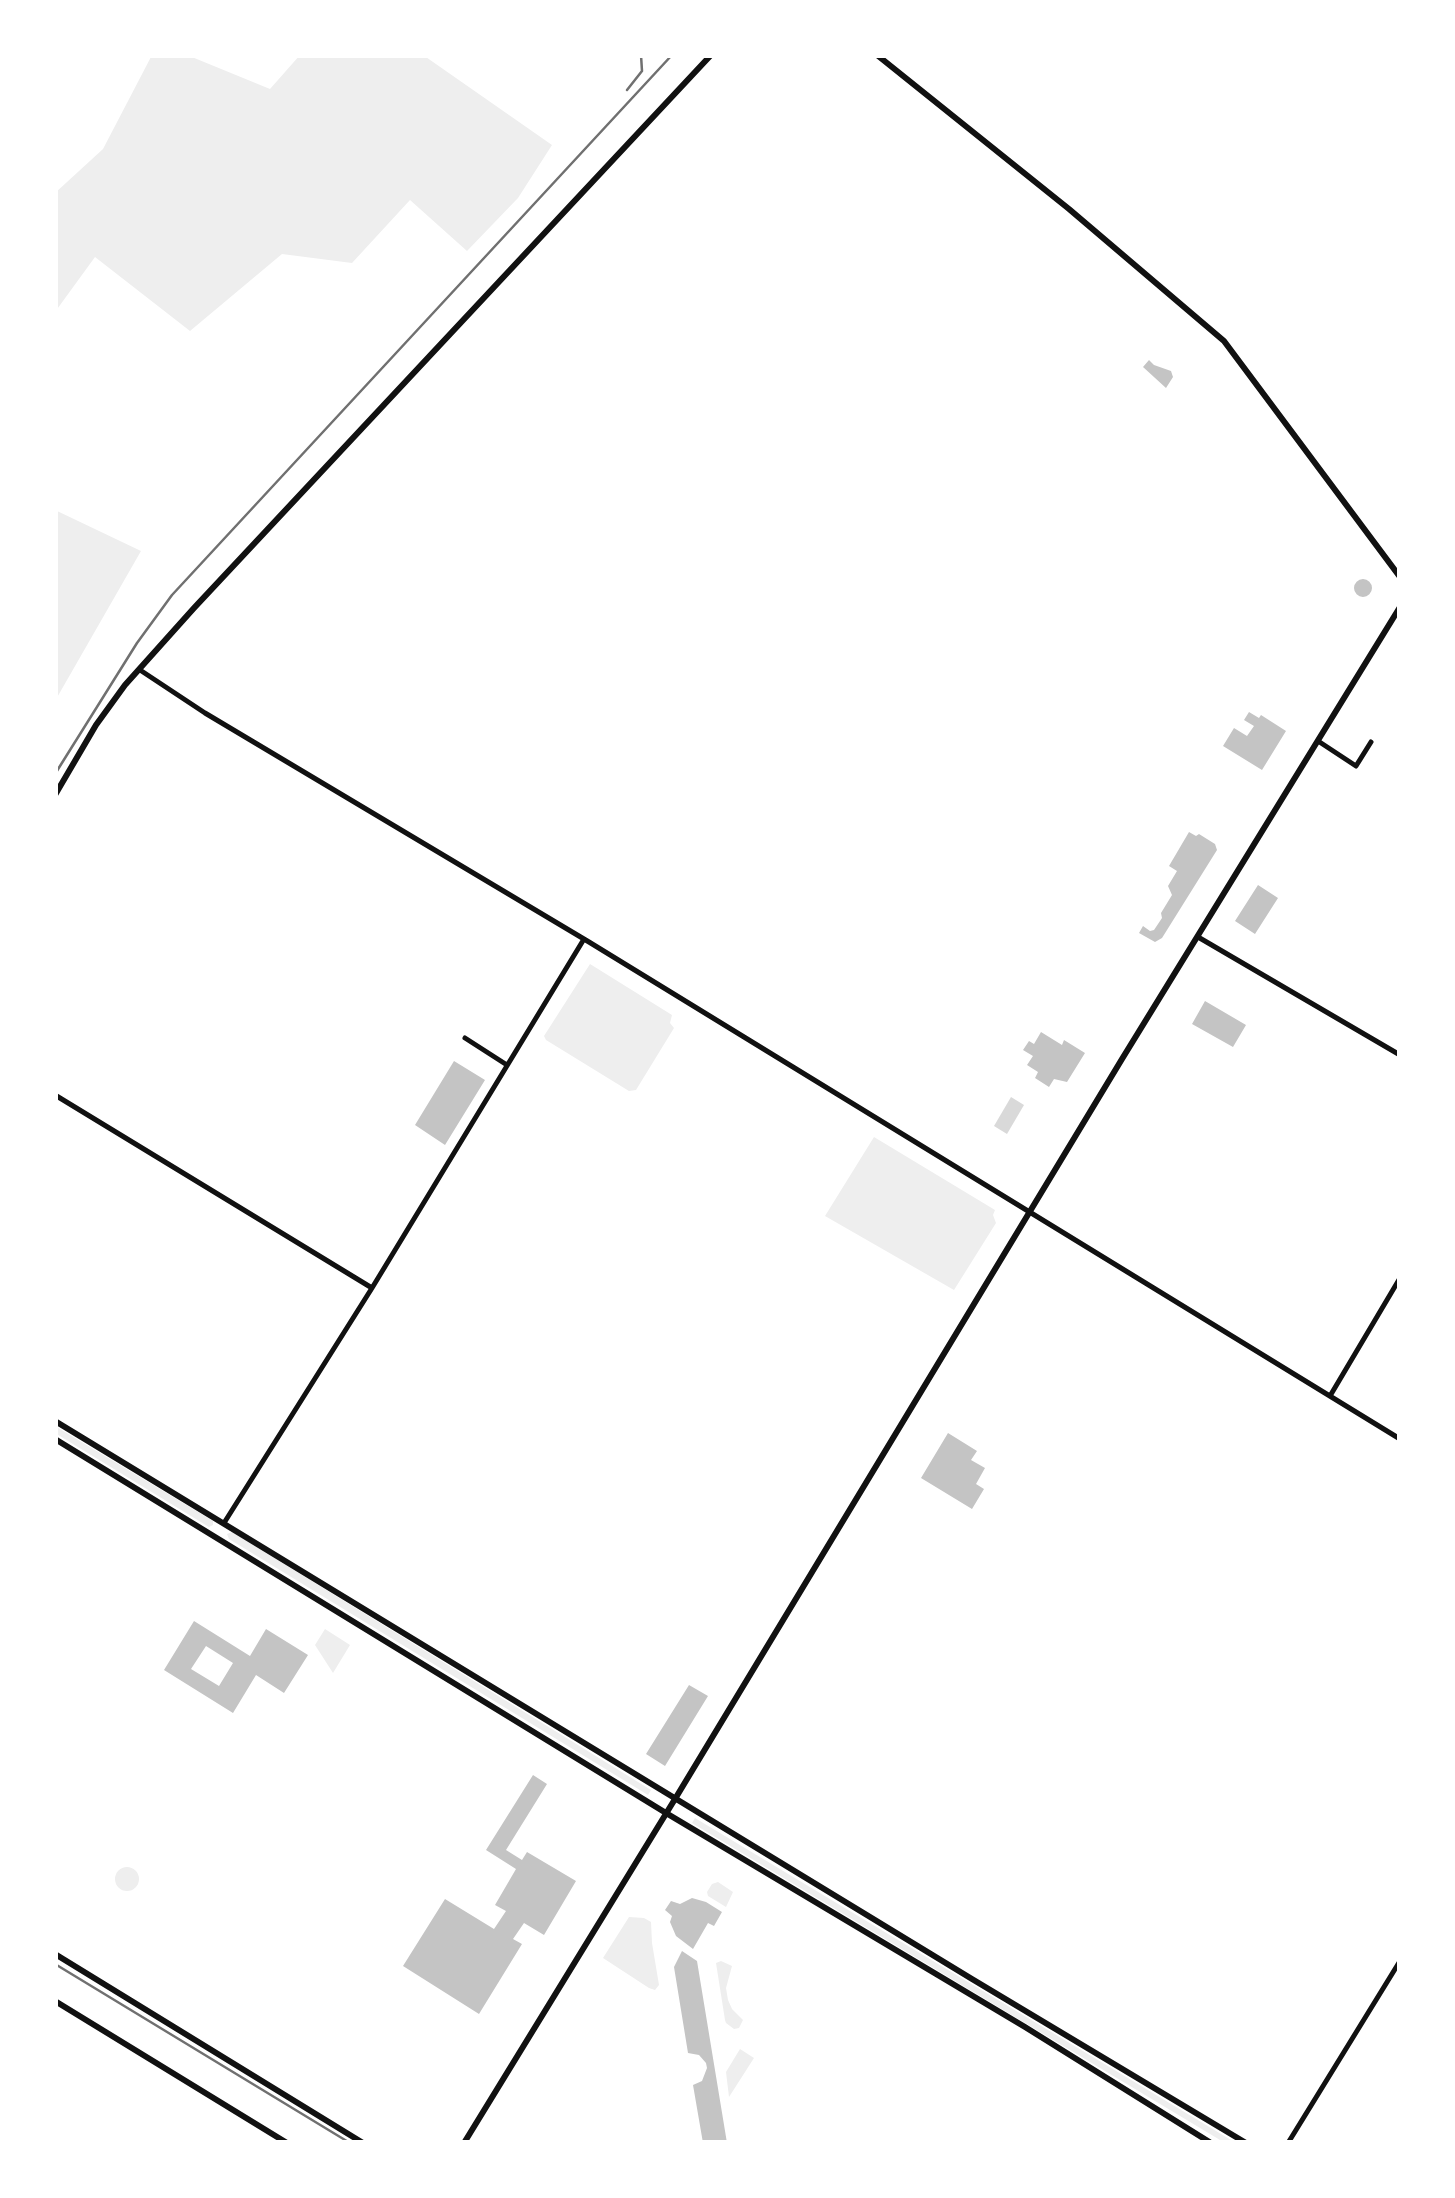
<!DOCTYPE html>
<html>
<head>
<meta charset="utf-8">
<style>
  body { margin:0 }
  #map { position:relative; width:1455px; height:2198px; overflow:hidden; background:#fff; font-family:"DM Sans",sans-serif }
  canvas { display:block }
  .frame { position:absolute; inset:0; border:58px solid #fff; pointer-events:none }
</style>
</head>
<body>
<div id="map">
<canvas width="1455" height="2198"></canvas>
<div class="frame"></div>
</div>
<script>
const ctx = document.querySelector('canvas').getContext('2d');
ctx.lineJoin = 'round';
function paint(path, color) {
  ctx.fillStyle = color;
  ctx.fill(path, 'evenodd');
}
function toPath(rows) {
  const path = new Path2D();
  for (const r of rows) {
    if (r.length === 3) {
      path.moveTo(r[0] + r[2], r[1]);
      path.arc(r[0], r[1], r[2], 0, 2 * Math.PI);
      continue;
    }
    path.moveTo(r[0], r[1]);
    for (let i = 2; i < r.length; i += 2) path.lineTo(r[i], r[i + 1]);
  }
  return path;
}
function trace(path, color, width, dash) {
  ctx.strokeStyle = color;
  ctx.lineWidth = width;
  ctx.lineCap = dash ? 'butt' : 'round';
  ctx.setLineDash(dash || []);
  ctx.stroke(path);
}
paint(toPath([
  [152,55,187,55,270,89,300,55,423,55,552,145,518,198,467,251,410,200,352,263,282,254,190,331,95,257,55,312,55,193,103,149],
  [55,510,141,551,55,701],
  [590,964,672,1015,670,1023,674,1028,636,1090,629,1091,546,1040,544,1036],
  [874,1137,995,1210,993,1215,996,1223,954,1290,825,1216],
  [55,1426,213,1521,213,1525,209,1527,55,1433],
  [232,1532,651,1790,648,1795,229,1539,227,1534],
  [325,1629,350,1645,333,1673,315,1645],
  [695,1818,1236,2143,1225,2143,692,1823],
  [127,1879,12],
  [718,1882,733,1892,726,1907,708,1896,707,1892,712,1884],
  [629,1917,644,1918,651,1922,652,1943,659,1985,655,1990,649,1988,603,1958],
  [721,1961,732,1966,726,1988,728,2000,732,2009,743,2020,739,2028,734,2029,726,2023,725,2020,716,1963],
  [740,2049,754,2058,729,2097,726,2072]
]), '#eee');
paint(toPath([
  [1011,1097,1024,1105,1007,1134,994,1126]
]), '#d9d9d9');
paint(toPath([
  [1149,360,1154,365,1171,371,1173,377,1166,388,1143,367],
  [1363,588,9],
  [1249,712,1259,718,1261,715,1286,731,1262,770,1223,746,1234,728,1247,736,1254,726,1244,720],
  [1189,832,1196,836,1199,834,1215,844,1217,850,1162,938,1155,942,1139,933,1143,926,1150,931,1154,930,1162,918,1161,913,1172,895,1168,886,1177,871,1169,866],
  [1258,885,1278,898,1255,934,1235,921],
  [1205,1001,1246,1025,1233,1047,1192,1024],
  [1041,1032,1062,1045,1064,1040,1085,1053,1067,1082,1054,1079,1049,1087,1035,1078,1038,1072,1027,1065,1033,1056,1023,1050,1029,1041,1034,1044],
  [454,1061,485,1080,445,1145,415,1125],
  [948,1433,977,1451,971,1460,985,1468,976,1484,984,1489,972,1509,921,1478],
  [194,1621,250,1656,266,1629,308,1655,284,1693,256,1675,233,1713,164,1670],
  [206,1646,233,1663,219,1686,191,1669],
  [689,1685,708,1696,665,1766,646,1754],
  [533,1775,547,1784,506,1850,522,1860,527,1852,576,1881,544,1935,524,1923,513,1939,522,1944,479,2014,403,1966,445,1899,494,1929,506,1911,495,1905,516,1869,486,1850],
  [692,1898,706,1902,722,1912,714,1926,708,1923,693,1949,676,1936,670,1922,672,1916,665,1910,671,1901,680,1904],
  [682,1951,697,1961,727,2143,703,2143,693,2085,702,2081,707,2068,706,2063,699,2055,688,2053,674,1967]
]), '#c4c4c4');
trace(toPath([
  [140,670,205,713,589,942,1400,1439],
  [1318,741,1356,766,1371,742],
  [1198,937,1400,1055],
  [465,1038,507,1065],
  [55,1095,372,1288],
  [1330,1396,1400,1278],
  [224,1523,372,1288,584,939],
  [1288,2143,1400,1961]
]), '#111', 5);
trace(toPath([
  [55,795,96,725,125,685,194,608,711,55],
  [55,1421,972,1979,1246,2143],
  [55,1439,666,1813,1025,2027,1211,2143],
  [55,1954,363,2143],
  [55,2001,287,2143],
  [464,2143,675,1799,1122,1059,1400,607]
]), '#111', 6);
trace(toPath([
  [877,55,1069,209,1224,341,1400,577]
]), '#111', 6);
trace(toPath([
  [627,90,642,71,641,55],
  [55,774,137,643,172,595,672,55],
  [55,1964,350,2143]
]), '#707070', 2.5);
</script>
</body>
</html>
